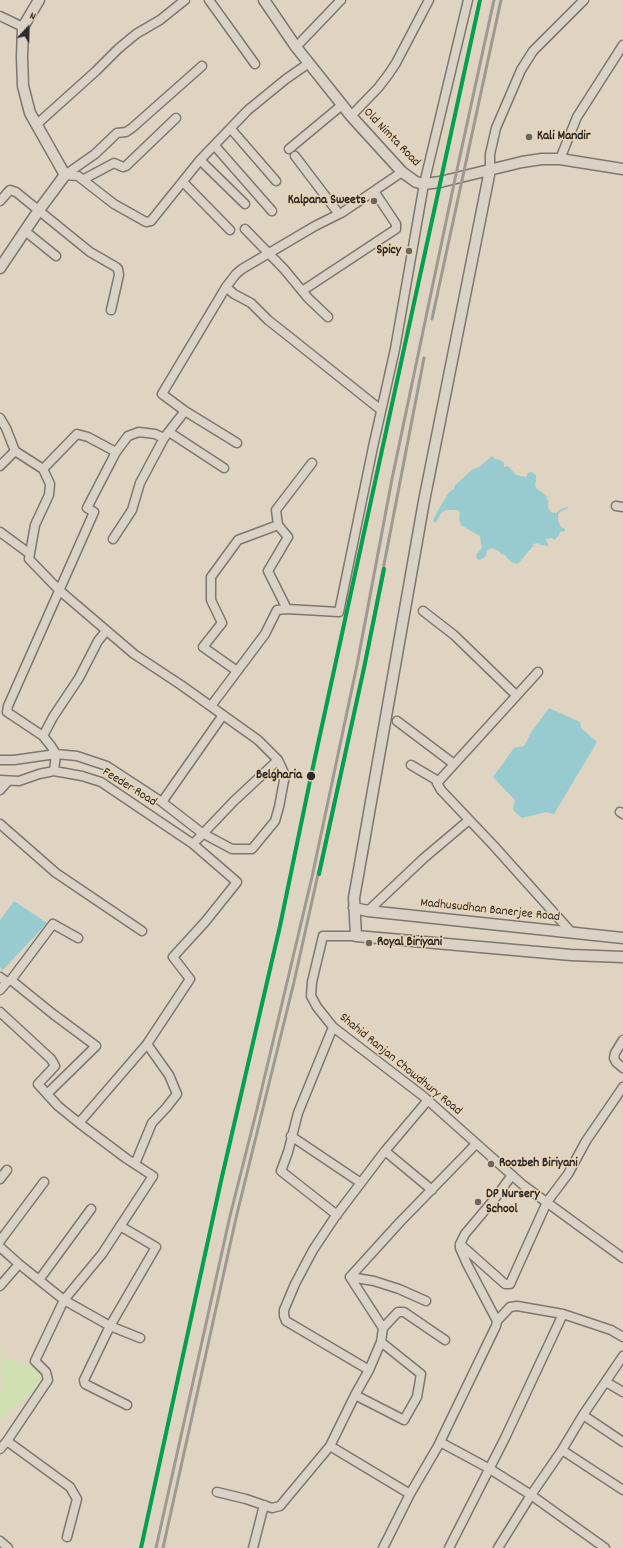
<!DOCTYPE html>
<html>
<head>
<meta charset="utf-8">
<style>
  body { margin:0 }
  #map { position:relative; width:623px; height:1548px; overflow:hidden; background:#dfd3c2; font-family:Dekko,sans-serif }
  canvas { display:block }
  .north { position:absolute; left:8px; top:8px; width:40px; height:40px; -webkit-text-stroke:3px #ecd5b5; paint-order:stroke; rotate:22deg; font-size:11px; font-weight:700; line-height:16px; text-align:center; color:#2b2b2b }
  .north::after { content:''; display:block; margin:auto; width:14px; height:18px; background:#2b2b2b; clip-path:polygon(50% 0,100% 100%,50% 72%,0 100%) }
</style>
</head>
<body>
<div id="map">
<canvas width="623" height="1548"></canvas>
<div class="north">N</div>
</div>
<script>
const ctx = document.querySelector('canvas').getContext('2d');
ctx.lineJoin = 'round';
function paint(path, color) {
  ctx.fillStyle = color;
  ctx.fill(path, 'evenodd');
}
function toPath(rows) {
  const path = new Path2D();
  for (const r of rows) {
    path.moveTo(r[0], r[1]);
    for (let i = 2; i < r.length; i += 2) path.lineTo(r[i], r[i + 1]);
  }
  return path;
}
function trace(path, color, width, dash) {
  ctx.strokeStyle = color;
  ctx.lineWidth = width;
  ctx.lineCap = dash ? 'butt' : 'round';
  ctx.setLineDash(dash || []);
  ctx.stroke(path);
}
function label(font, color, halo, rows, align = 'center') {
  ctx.font = font + ' Dekko,sans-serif';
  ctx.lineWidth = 3;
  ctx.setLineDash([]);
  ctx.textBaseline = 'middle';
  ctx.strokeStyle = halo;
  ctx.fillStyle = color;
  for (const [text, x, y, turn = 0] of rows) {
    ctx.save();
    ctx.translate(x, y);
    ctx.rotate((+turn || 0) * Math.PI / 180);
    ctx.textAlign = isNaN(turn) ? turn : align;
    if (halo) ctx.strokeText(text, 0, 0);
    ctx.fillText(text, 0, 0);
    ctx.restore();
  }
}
paint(toPath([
  [1,1349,3,1351,3,1357,7,1362,15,1358,19,1363,26,1364,29,1367,32,1365,34,1366,44,1375,45,1378,39,1386,0,1419]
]), '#d1e0b2');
paint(toPath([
  [492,456,495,459,500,460,504,463,504,467,508,466,516,475,526,477,528,473,532,472,536,475,536,482,535,484,536,488,548,497,546,498,549,501,548,503,548,507,551,512,556,513,561,509,568,507,568,508,560,512,558,515,558,521,561,527,565,529,565,531,560,532,559,535,554,540,552,538,545,539,549,546,540,545,539,543,533,544,534,546,532,547,518,564,513,563,508,559,505,555,501,554,499,551,492,548,487,550,486,556,480,560,477,559,476,555,482,548,480,536,461,525,459,518,460,512,458,510,446,510,441,513,436,523,433,521,437,512,449,492,454,489,455,485,473,469,479,467],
  [549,708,580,722,581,728,597,742,554,814,546,812,522,818,513,810,515,800,493,777,514,748,524,746,532,731],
  [14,901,47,923,2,971,0,966,0,920]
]), '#97cbcf');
const minor = toPath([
  [209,0,255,64],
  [0,16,23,27],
  [296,47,341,0],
  [351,116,378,88,388,75,396,63,429,0],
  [36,125,96,71,118,49,136,34,160,20,185,0],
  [231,129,276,181],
  [215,146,272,211],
  [289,149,342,105],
  [295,156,339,214],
  [560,159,577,117,623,45],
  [200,160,245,204],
  [490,170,490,154,496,128,521,70,533,51,584,0],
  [65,175,78,176,114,204,146,222,151,221,200,160,248,110,286,79,309,63],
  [65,175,95,154,117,133,126,132,132,128,202,66],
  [84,179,114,163,123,167,126,166,176,118],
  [183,182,230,230],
  [0,201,8,192,10,190,16,192,90,252,116,267,118,269,119,275,111,310],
  [245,229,284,269,308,298,328,317],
  [25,231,56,256],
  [226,287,234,294,251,303,268,320,287,335,381,410],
  [302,291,396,229,396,224,374,191],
  [185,411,237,443],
  [0,418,6,428,15,451,43,469,50,484,49,495,35,525,29,559,59,590,134,654,181,685,258,740,278,760,285,775,279,807,275,821,252,849,232,849,202,833,162,802,107,766,77,756,56,754,54,771],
  [169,432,224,468],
  [0,466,15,451],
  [43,469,77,434,88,437,116,452],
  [616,506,623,507],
  [0,532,30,554],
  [113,539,132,510,140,483,164,438],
  [287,609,339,612,373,447,395,349,424,184,468,0],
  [423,611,454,635,516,695],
  [237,671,203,647,222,623,211,600,211,577,238,540,278,525,276,510,312,463],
  [538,672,437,783,441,790,494,846,572,933],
  [211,706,265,634,277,610,287,609,268,571,288,537,278,525],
  [397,721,454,764],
  [43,736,53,717,79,678,98,641,106,631],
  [0,760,14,760,56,754,51,746,43,736,7,712,8,706,94,512,87,508,116,452,128,436,139,432,155,434,164,438,185,411,162,394,226,287,236,274,242,269,315,226,343,212,402,172],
  [411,765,438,781],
  [0,780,19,781,39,774,54,771,82,776,101,782,193,844,237,882,205,922,173,957,190,979,147,1044,169,1075,177,1094,166,1108,152,1123,135,1164],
  [0,790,8,781],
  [162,802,223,715],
  [620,812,623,814],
  [0,824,56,873,142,931],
  [193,844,234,801,278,760],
  [368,911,424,858,469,820],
  [356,936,323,936,312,982,311,996,317,1007,333,1027,423,1096,523,1185,623,1258],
  [0,977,7,982,0,990],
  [11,980,53,1014,96,1046,47,1094],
  [7,982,11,980,53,924,78,938],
  [0,1012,51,1059,55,1066,38,1084,47,1094,58,1106,79,1123,127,1159,153,1176,102,1254,64,1300,35,1361,46,1372,48,1380,7,1441,70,1487,77,1499,67,1537],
  [333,1027,298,1113,288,1152,281,1171,337,1215],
  [623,1040,615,1053,614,1058,616,1062,623,1068],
  [79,1123,147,1044],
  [291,1136,361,1183],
  [385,1151,432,1190],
  [0,1179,7,1170],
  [120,1226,156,1247,110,1326,84,1380,85,1384,127,1405],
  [0,1241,44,1182],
  [460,1244,505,1284,510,1284,547,1202,568,1174,586,1141,623,1087],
  [0,1247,19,1264,64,1300,110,1326,140,1338],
  [350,1277,374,1281,399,1289,426,1301],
  [39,1280,91,1209],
  [0,1286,19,1264],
  [497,1321,510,1307,517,1306,563,1314,611,1330,623,1337],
  [383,1328,398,1312,404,1312,445,1340],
  [369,1370,286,1321,284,1316,284,1310,295,1284,313,1250,335,1217,385,1151,428,1100],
  [606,1382,623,1392],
  [355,1395,404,1420,417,1397,421,1374,381,1342],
  [583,1415,623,1442],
  [440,1442,490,1469,531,1495,605,1548],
  [330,1446,410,1494],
  [0,1449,7,1441],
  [562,1450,623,1490],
  [217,1492,246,1499,272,1508,280,1506,330,1446,355,1395,369,1370,381,1342,383,1328,350,1277,400,1222,476,1144],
  [0,1541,8,1548],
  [253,1548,264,1505],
  [383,1548,410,1494,438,1446,496,1326,497,1321,467,1264,460,1248,460,1244,465,1234,496,1197,512,1175],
  [449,1548,505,1438,563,1314],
  [498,1548,531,1495,562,1450,583,1415,623,1356]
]);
const tertiary = toPath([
  [264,0,296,47,351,116,402,172,416,182,424,184,440,182,522,162,542,159,560,159,623,169],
  [490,170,424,501,354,898,356,936,571,955,623,957],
  [0,268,39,210,65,175,30,113,23,86,22,57,23,27,39,0],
  [354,908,368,911,623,938]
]);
trace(minor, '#7c776f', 11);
trace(tertiary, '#7c776f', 13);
trace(minor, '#dbd2c6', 8);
trace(tertiary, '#dbd2c6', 10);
trace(toPath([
  [432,319,501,0],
  [156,1548,230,1216,257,1109,312,877,357,665,392,479,455,179,494,0],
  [163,1548,236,1218,294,982,364,668,424,358]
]), '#9f9992', 3);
trace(toPath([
  [319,874,364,668,384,569],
  [141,1548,221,1181,280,926,311,776,480,0]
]), '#02a04f', 4);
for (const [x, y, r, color] of [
  [529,137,4,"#6a6660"],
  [374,201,4,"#6a6660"],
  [409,251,4,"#6a6660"],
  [311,776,5,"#2b2b2b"],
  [369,943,4,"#6a6660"],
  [491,1164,4,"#6a6660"],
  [478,1202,4,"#6a6660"]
]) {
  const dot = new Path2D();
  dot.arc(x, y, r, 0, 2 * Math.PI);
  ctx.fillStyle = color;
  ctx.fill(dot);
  trace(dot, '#ecd5b5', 1.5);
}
label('bold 13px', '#2b2b2b', '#ecd5b5', [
  ["Kali Mandir",537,137],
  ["Kalpana Sweets",366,201,"right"],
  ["Spicy",401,251,"right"],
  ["Royal Biriyani",377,943],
  ["Roozbeh Biriyani",499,1164],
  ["DP Nursery",486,1195],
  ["School",486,1210]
], 'left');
label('13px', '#2b2b2b', '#ecd5b5', [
  ["Old Nimta Road",391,138,46],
  ["Feeder Road",129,788,32],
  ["Madhusudhan Banerjee Road",490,911,6],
  ["Shahid Ranjan Chowdhury Road",400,1065,39]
]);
label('bold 13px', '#2b2b2b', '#ecd5b5', [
  ["Belgharia",302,776]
], 'right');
</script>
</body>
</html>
